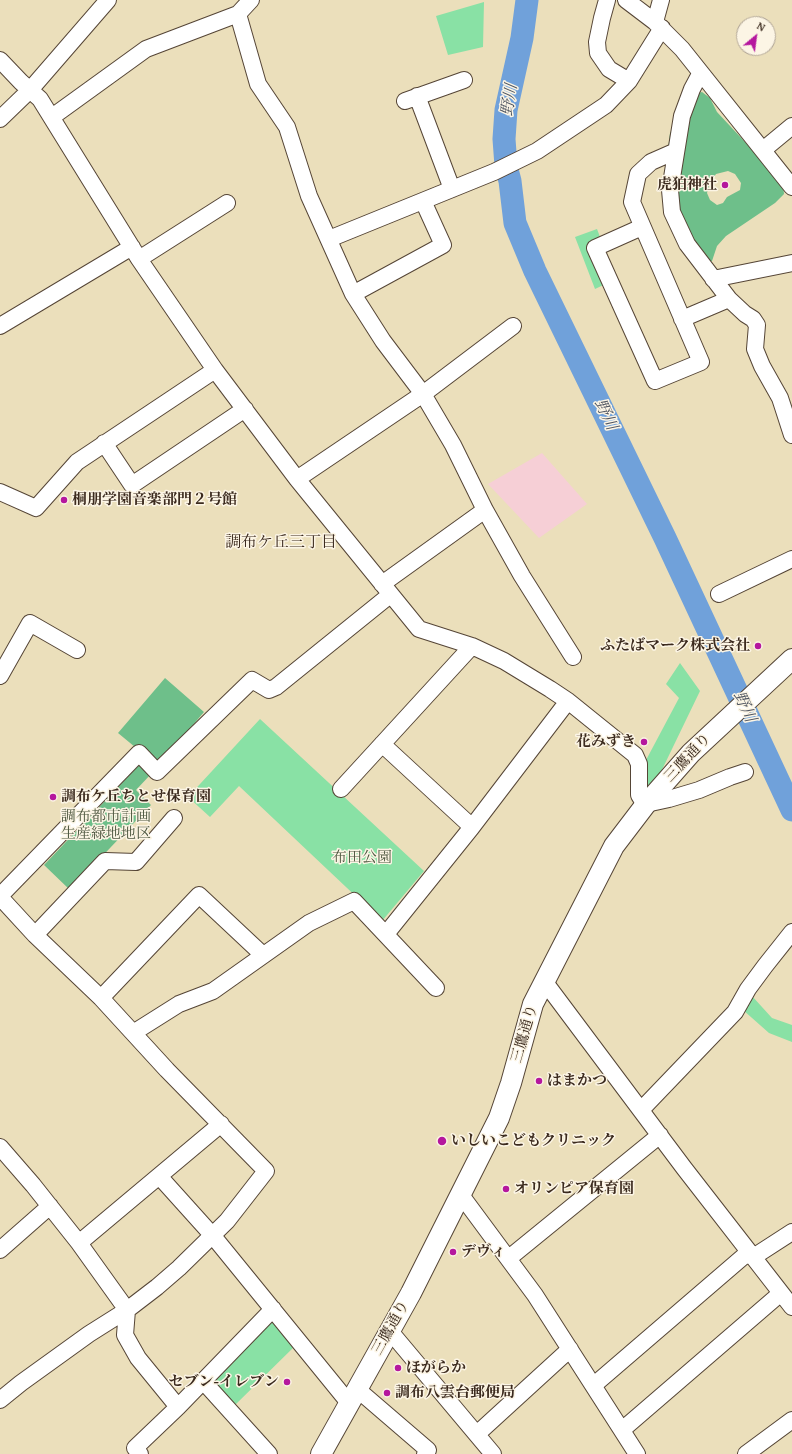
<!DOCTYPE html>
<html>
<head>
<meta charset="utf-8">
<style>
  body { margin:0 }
  #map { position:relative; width:792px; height:1454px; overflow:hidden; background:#ebdfbb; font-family:"Gentium Book Plus",serif }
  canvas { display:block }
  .north { position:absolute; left:736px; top:16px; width:40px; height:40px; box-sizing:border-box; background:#fcf5e5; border:1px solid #afa495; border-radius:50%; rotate:29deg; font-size:11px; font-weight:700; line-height:16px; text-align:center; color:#3b2a1e }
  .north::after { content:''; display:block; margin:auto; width:14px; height:18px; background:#b5179e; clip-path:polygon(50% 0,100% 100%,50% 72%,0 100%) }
</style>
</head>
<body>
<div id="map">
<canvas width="792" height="1454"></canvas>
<div class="north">N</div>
</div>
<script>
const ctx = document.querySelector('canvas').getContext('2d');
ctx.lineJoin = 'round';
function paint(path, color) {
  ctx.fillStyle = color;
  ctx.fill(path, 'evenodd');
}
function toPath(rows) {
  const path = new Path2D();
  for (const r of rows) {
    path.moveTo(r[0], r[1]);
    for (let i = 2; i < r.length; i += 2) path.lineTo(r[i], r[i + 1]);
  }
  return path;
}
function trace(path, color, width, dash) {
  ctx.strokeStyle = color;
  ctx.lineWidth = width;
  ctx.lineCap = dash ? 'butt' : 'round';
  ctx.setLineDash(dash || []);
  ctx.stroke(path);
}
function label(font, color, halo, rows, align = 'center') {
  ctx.font = font + ' "Gentium Book Plus","Noto Serif JP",serif';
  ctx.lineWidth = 3;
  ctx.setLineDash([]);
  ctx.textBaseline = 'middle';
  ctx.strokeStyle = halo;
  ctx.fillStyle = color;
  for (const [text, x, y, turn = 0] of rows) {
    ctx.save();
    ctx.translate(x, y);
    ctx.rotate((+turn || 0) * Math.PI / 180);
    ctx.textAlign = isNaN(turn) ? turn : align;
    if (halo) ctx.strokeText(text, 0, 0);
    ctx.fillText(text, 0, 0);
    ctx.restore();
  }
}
paint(toPath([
  [542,453,587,504,539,538,488,484]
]), '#f6cfd6');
paint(toPath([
  [484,2,483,47,448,55,436,16],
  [597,229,616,279,595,289,575,237],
  [680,663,700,691,658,778,647,790,645,762,679,698,666,684],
  [260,719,424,871,382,921,239,786,210,817,188,797],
  [752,996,772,1018,792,1025,792,1042,769,1033,743,1010],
  [273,1320,295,1346,235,1405,212,1382]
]), '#89e1a5');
paint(toPath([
  [702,92,710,98,717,112,773,172,783,184,784,194,775,203,726,236,717,246,712,261,702,261,678,238,663,210,663,186,667,175,668,149,670,133,683,110,694,94],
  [728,171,735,174,741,183,740,190,727,197,723,203,717,205,710,200,707,193,708,189,711,181,716,174],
  [165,678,204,712,158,766,118,733],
  [141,763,152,773,136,790,151,805,70,890,44,865]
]), '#6ebf8a');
trace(toPath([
  [527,0,522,38,506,110,504,139,506,166,510,181,515,223,535,271,665,538,792,810]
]), '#70a1da', 23);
const minor = toPath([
  [251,0,238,14,258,84,287,127,309,196,353,294,383,341,423,394,297,479],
  [607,0,602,18,597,42,598,53,609,69,629,81],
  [626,0,655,22,682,49,792,187],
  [655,22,661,0],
  [0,60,21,82,40,99,139,259,215,370,297,479,419,629,472,646,504,661,550,689,568,701,635,755,639,764,639,795,642,800,646,804,669,799,699,790,730,777,745,772],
  [700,74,692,89,682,116,670,190,672,212,687,244,729,299,745,314,753,319,757,325,755,349,762,366,780,398,792,435],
  [417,96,452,189],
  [405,101,464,80],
  [52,117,146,49,238,14],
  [0,119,30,90,108,0],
  [763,150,792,126],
  [642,227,595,248,655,381,701,362,632,202,638,174,651,162,676,151],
  [329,239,494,172,537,151,606,105,629,81,662,28],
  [139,259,227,203],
  [713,279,792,263],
  [353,294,443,245,423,201],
  [682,319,729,299],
  [0,326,132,247],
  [513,326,423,394,453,445,485,510,522,576,573,657],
  [104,443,132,485,245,409],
  [0,492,36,508,77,462,215,370],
  [382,584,485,510],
  [719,594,792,559],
  [0,676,30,623,77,650],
  [382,744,472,827],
  [341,789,472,646],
  [0,896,139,753,157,772,252,680,269,690,276,687,390,595],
  [0,897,35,935,101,998,167,1070,266,1171,227,1221,179,1268,157,1287,127,1310,89,1334,21,1383,0,1400],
  [386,934,472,827,568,701],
  [35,935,105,861,136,862,174,818],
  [544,981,684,1168,792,1307],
  [101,998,199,895,263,955],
  [133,1033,179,1004,213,991,309,923,354,901,436,988],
  [641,1110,735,1012,748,989,765,966,792,932],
  [0,1147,33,1185,79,1243,221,1124],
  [159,1176,213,1236,349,1403],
  [461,1195,535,1295,637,1454],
  [79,1243,127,1310,125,1335,138,1358,178,1407],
  [0,1250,50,1206],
  [509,1258,660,1135],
  [389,1330,493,1454],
  [203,1381,269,1454],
  [594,1385,744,1256,758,1254,792,1232],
  [357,1389,428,1450,425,1454],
  [622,1430,781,1293],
  [477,1434,570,1349],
  [140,1454,135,1448,178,1407,273,1309],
  [746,1454,792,1420]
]);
const major = toPath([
  [321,1454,411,1293,499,1118,511,1083,533,1004,614,846,646,804,691,753,792,659]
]);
trace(minor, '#554536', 18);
trace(major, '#554536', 22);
trace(minor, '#fff', 16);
trace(major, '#fff', 20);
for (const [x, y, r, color] of [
  [725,185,4,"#b5179e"],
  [64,500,4,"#b5179e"],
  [758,646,4,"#b5179e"],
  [644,742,4,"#b5179e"],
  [53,797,4,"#b5179e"],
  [539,1081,4,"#b5179e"],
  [442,1141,5,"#b5179e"],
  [506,1189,4,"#b5179e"],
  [453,1252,4,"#b5179e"],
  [398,1368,4,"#b5179e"],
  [287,1382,4,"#b5179e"],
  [387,1393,4,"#b5179e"]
]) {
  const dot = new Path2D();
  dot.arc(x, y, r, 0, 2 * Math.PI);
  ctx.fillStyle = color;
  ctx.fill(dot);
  trace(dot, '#fcf5e5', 1.5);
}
label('bold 15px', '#3b2a1e', '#fcf5e5', [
  ["虎狛神社",717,185,"right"],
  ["桐朋学園音楽部門２号館",72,500],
  ["ふたばマーク株式会社",750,646,"right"],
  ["花みずき",636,742,"right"],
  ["調布ケ丘ちとせ保育園",61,797],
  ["はまかつ",547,1081],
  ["いしいこどもクリニック",451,1141],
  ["オリンピア保育園",514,1189],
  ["デヴィ",461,1252],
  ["ほがらか",406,1368],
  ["セブン-イレブン",279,1382,"right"],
  ["調布八雲台郵便局",395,1393]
], 'left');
label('15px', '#3b2a1e', '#fcf5e5', [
  ["三鷹通り",688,758,-47],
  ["三鷹通り",525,1034,-74],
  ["三鷹通り",391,1328,-61]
]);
label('15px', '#4e5840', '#fcf5e5', [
  ["調布都市計画",106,817],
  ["生産緑地地区",106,834],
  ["布田公園",362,858]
]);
label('italic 16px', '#4e5460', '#fcf5e5', [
  ["野川",510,100,-81],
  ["野川",605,415,64],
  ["野川",744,707,65]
]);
label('16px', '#3b2a1e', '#fcf5e5', [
  ["調布ケ丘三丁目",281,543]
]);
</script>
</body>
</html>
